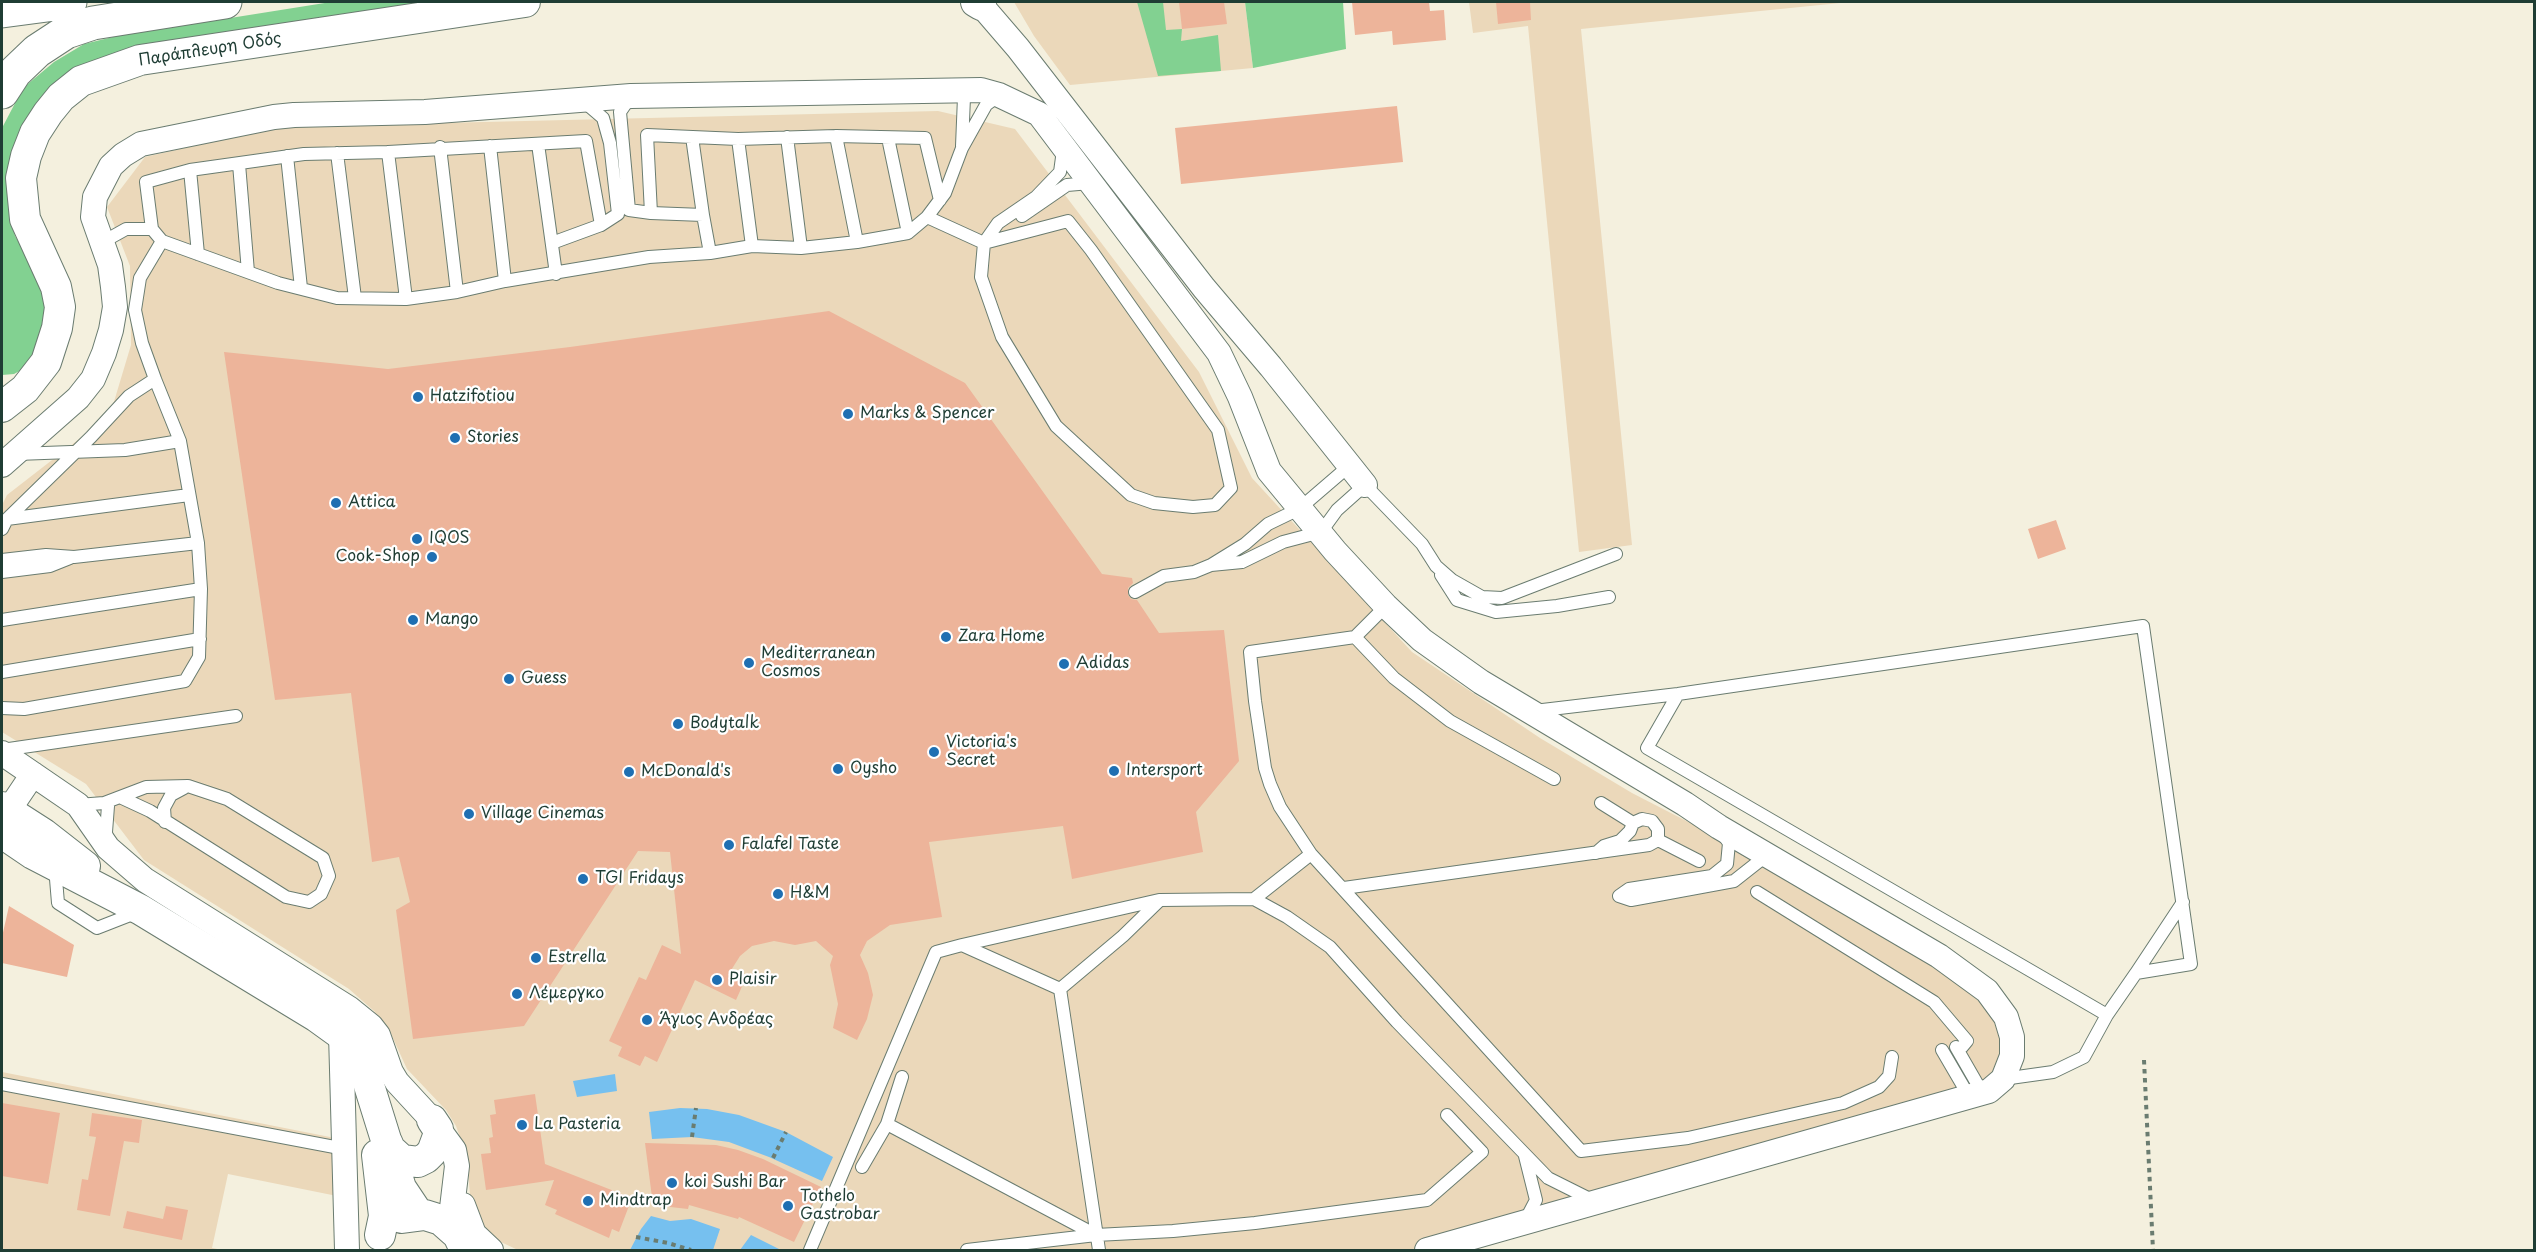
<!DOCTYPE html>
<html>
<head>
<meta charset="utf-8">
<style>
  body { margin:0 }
  #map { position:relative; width:2536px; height:1252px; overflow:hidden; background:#f4f0de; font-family:"Playpen Sans",sans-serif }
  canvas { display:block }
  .frame { position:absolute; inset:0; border:3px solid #1f3d34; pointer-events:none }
</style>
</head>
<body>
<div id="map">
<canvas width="2536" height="1252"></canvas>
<div class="frame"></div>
</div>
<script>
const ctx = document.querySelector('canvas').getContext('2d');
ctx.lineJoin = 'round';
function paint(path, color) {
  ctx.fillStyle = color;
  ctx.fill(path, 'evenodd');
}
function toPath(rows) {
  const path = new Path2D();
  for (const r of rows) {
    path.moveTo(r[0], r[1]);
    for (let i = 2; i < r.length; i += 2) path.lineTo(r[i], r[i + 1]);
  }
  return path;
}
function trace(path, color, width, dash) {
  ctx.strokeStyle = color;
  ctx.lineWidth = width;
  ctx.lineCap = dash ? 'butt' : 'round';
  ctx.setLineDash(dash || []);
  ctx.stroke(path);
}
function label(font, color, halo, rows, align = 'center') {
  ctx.font = font + ' "Playpen Sans",sans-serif';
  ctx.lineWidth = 4.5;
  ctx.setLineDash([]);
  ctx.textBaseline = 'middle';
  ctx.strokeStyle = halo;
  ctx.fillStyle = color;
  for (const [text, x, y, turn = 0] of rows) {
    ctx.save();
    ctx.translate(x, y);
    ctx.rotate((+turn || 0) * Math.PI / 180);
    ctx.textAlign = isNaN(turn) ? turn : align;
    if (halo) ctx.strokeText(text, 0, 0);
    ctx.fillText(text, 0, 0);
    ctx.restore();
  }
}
paint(toPath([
  [1014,2,1245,2,1253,68,1070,85,1034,36],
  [1469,2,1850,2,1581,29,1632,545,1579,552,1528,26,1473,33],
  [938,111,1015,129,1199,372,1252,478,1412,652,1540,738,1632,793,1972,968,2018,1072,1680,1189,1474,1250,518,1250,490,1237,471,1208,467,1157,456,1126,446,1110,407,1069,391,1034,374,1011,349,989,144,860,86,784,2,732,2,505,7,495,110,415,131,345,130,266,107,207,145,157,277,127],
  [2,1072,335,1138,337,1196,228,1174,212,1248,223,1250,2,1250]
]), '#ebd8ba');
paint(toPath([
  [331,2,446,2,126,51,89,62,67,75,10,209,15,236,45,289,49,332,27,367,14,374,2,375,2,128,23,88,54,62,84,44,117,36],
  [1137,2,1163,2,1166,30,1182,29,1181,41,1218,35,1221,71,1158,76],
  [1245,2,1343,2,1346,49,1253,68]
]), '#82d191');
paint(toPath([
  [615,1074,617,1091,577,1097,573,1081],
  [680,1108,707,1109,739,1115,786,1132,833,1157,822,1181,769,1157,729,1142,692,1137,652,1139,649,1112],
  [651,1216,670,1221,691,1219,720,1229,713,1250,630,1250,641,1229],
  [751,1235,781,1250,740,1250]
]), '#76c0ef');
paint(toPath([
  [1179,2,1224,2,1227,24,1182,29],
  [1352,2,1429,2,1430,11,1444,10,1446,40,1393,45,1392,31,1355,35],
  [1496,2,1530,2,1531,20,1498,24],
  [1397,106,1403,162,1181,184,1175,128],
  [829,311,965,383,1102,574,1132,578,1133,583,1128,588,1128,595,1131,599,1137,600,1159,633,1224,630,1239,761,1196,812,1203,852,1072,879,1063,826,929,842,942,917,890,925,867,941,860,955,868,973,873,995,867,1019,857,1040,833,1028,838,1004,830,965,833,956,816,941,795,945,774,941,752,946,740,956,728,975,744,982,736,1000,695,980,657,1062,645,1056,640,1066,618,1056,622,1047,609,1041,639,977,646,980,662,945,681,954,670,852,638,851,524,1026,413,1039,396,910,410,902,399,857,372,862,351,693,275,700,224,352,388,369,570,347],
  [2056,520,2066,549,2038,559,2028,529],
  [9,906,74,945,67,977,2,963,2,937],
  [535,1094,545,1164,632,1198,619,1232,612,1229,609,1238,555,1214,557,1210,545,1205,554,1180,486,1190,481,1154,491,1153,489,1138,493,1137,490,1115,496,1114,494,1100],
  [2,1103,60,1113,48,1184,2,1176],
  [92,1113,142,1120,139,1143,124,1141,110,1216,77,1210,82,1179,88,1180,96,1137,89,1136],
  [645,1143,716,1145,738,1150,763,1159,821,1187,794,1242,739,1217,738,1219,689,1205,688,1209,653,1205],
  [166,1206,188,1210,182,1240,123,1228,127,1211,163,1219]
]), '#edb49a');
const service = toPath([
  [956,90,964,97,962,146],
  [631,96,620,112,629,210,651,213,647,135,738,139,836,136,925,138,940,200],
  [836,136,857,242],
  [787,137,801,248],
  [888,138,908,233],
  [738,139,752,246],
  [538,144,556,274],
  [490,146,505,281],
  [440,147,457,292],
  [388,152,406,299],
  [337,153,355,298],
  [287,156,301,288],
  [239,164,248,272],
  [651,213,703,215,692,137],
  [703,215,710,253],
  [1022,216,1067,185,1090,183],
  [927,217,984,243,1068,221,1091,250,1218,430,1231,488,1215,505,1193,507,1154,503,1131,495,1056,426,1002,337,981,277,984,243,998,223,1036,197,1060,172,1063,150],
  [152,229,146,182,190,170],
  [101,243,126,229,152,229,162,241,278,283,337,298,406,299,457,292,505,281,649,257,710,253,752,246,801,248,857,242,908,233,927,217,945,193,962,148,986,105,998,96],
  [552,243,601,225],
  [198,254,190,170,304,154,388,152,586,141,601,225,618,214,610,143,603,118,582,100],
  [155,379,142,343,135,310,140,278,162,241],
  [17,454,125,450,180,441],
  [1349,466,1299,509,1268,524,1245,544,1211,565,1242,562,1283,542,1321,532,1337,510,1365,485,1422,544,1436,566,1452,580,1482,597,1502,598,1616,554],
  [7,519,189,495],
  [2,529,7,519,91,437,129,396,155,379,180,441,198,543,201,589,199,657,185,681,24,709,2,708],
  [2,560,46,555,74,557,198,543],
  [2,572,50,566,70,558],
  [1441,575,1457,600,1496,612,1557,606,1609,597],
  [1135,592,1164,576,1194,572,1211,565],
  [1386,606,1355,637,1394,678,1450,721,1554,779],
  [2,620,201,589],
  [1355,637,1250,652,1255,701,1265,768,1270,784,1280,807,1311,854,1581,1151,1688,1138,1843,1103,1879,1087,1889,1076,1892,1057],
  [2,672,200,639],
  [1678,694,1647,748,2107,1015],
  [1534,711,1678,694,2143,626,2191,964,2136,973,2107,1015,2084,1057,2053,1072,2003,1079],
  [2,750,236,716],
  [104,803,108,806,106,832,107,841],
  [1601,803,1633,823],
  [78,805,104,803,146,787,188,786,227,799,323,858,329,876,321,894,309,902,286,897,150,811,122,798],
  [165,822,164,808,171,795,184,788],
  [1658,840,1699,861],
  [55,867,58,903,97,928,138,912],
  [1344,888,1649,845,1658,840,1658,829,1652,821,1642,819,1633,823,1630,831,1620,841,1604,846,1596,853],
  [1757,892,1934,1002,1967,1041,1962,1047],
  [1619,896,1631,900,1734,881,1767,855],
  [1619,896,1629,889,1712,876,1727,864,1729,843,1722,833],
  [1254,899,1311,854],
  [962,945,1159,900],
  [2136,973,2183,902],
  [1060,989,1123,936,1160,900,1254,899,1287,917,1330,947,1397,1022,1548,1178,1592,1200],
  [1060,989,1099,1250],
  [1956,1047,1983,1094],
  [1942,1050,1970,1098],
  [2,1084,345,1149],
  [887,1124,1096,1235],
  [862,1167,887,1124,902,1077],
  [1525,1221,1536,1200,1525,1156],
  [810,1250,936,952,962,945,1060,989],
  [967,1250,1096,1235,1173,1231,1255,1223,1427,1200,1482,1152,1447,1115]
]);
const minor = toPath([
  [980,2,981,5,1018,48,1204,288,1271,367,1365,485],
  [2,465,78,398,93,379,104,353,111,330,115,307,113,287,110,265,93,217,95,197,111,166,123,155,141,144,274,117,294,115,425,112,631,96,981,90,999,95,1039,114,1219,353,1240,397,1269,471,1335,551,1386,606,1422,640,1481,682,1685,804,1719,827,1939,956,1987,991,2006,1017,2012,1037,2012,1056,2003,1079,1989,1091,1427,1250],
  [2,753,78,805,108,848,145,880,350,1009,371,1026,378,1035,391,1072,397,1082,432,1120,454,1150,457,1166,452,1208,453,1229],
  [2,820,33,774],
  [341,1034,347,1250],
  [463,1205,474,1234,491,1250]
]);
const tertiary = toPath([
  [976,2,981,5],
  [2,407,25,389,46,362,57,328,60,307,56,287,25,219,21,178,26,156,35,133,48,113,61,97,81,81,140,60,525,2],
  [2,807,44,834,85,866],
  [2,833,33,854,141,910,317,1017,353,1043,363,1066,401,1188,419,1215],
  [387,1142,390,1149,402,1160,418,1162,426,1158,432,1152,438,1136,438,1129,432,1120],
  [377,1155,384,1216,380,1235],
  [402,1218,425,1215,441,1220,458,1235,465,1250]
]);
const trunk = toPath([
  [2,11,70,2],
  [2,92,15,72,37,51,66,32,93,23,225,2]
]);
trace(service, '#6a7c70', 14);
trace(minor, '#6a7c70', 26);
trace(tertiary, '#6a7c70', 32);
trace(trunk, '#6a7c70', 35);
trace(toPath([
  [2144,1060,2153,1250],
  [692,1137,696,1108],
  [773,1158,786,1132],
  [636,1237,668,1243,691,1250]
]), '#6a7c70', 4, [4.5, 4.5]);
trace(service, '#fff', 12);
trace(minor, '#fff', 24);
trace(tertiary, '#fff', 30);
trace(trunk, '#fff', 33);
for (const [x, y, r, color] of [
  [418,397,6,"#1f6fb2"],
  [848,414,6,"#1f6fb2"],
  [455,438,6,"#1f6fb2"],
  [336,503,6,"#1f6fb2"],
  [417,539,6,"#1f6fb2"],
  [432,557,6,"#1f6fb2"],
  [413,620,6,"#1f6fb2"],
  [946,637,6,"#1f6fb2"],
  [749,663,6,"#1f6fb2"],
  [1064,664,6,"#1f6fb2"],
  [509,679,6,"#1f6fb2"],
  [678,724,6,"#1f6fb2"],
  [934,752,6,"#1f6fb2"],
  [838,769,6,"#1f6fb2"],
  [1114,771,6,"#1f6fb2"],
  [629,772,6,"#1f6fb2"],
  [469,814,6,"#1f6fb2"],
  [729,845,6,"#1f6fb2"],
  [583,879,6,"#1f6fb2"],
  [778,894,6,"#1f6fb2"],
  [536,958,6,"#1f6fb2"],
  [717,980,6,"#1f6fb2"],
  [517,994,6,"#1f6fb2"],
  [647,1020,6,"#1f6fb2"],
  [522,1125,6,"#1f6fb2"],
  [672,1183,6,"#1f6fb2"],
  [588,1201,6,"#1f6fb2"],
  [788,1206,6,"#1f6fb2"]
]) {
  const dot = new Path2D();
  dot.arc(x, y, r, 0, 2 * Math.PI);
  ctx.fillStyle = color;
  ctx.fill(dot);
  trace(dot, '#fff', 2);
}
label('16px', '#1f3d34', '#fff', [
  ["Παράπλευρη Οδός",210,50,-9]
]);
label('16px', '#1f3d34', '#fff', [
  ["Hatzifotiou",430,397],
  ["Marks & Spencer",860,414],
  ["Stories",467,438],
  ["Attica",348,503],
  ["IQOS",429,539],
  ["Cook-Shop",420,557,"right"],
  ["Mango",425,620],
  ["Zara Home",958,637],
  ["Mediterranean",761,654],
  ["Cosmos",761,672],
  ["Adidas",1076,664],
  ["Guess",521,679],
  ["Bodytalk",690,724],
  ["Victoria's",946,743],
  ["Secret",946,761],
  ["Oysho",850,769],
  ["Intersport",1126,771],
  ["McDonald's",641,772],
  ["Village Cinemas",481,814],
  ["Falafel Taste",741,845],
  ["TGI Fridays",595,879],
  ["H&M",790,894],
  ["Estrella",548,958],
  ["Plaisir",729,980],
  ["Λέμεργκο",529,994],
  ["Άγιος Ανδρέας",659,1020],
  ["La Pasteria",534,1125],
  ["koi Sushi Bar",684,1183],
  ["Tothelo",800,1197],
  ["Gastrobar",800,1215],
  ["Mindtrap",600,1201]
], 'left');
</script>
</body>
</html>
